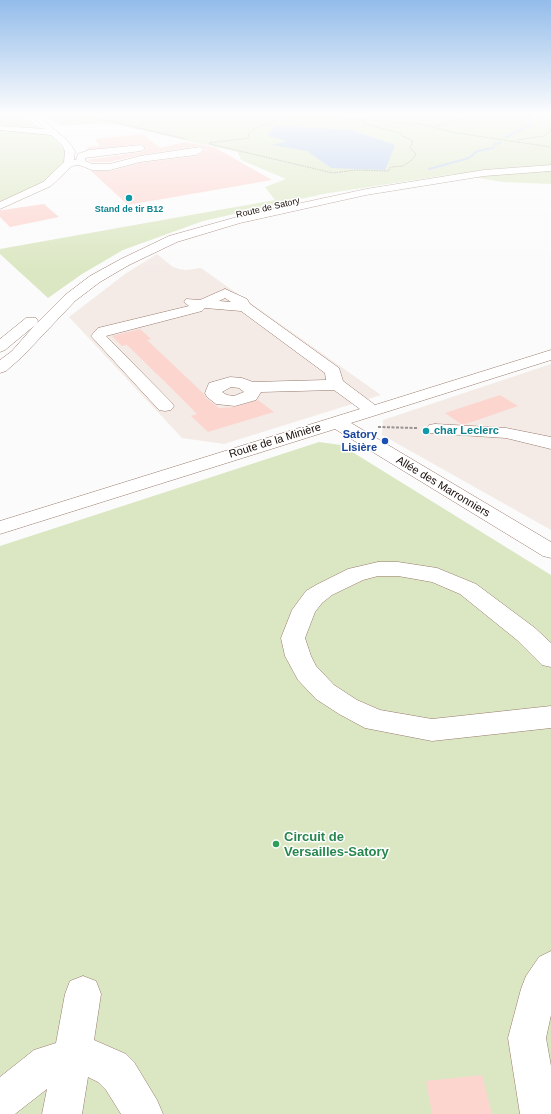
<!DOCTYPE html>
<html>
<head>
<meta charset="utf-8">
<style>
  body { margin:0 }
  canvas { display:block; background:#fbfbfb }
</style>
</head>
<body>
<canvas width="551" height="1114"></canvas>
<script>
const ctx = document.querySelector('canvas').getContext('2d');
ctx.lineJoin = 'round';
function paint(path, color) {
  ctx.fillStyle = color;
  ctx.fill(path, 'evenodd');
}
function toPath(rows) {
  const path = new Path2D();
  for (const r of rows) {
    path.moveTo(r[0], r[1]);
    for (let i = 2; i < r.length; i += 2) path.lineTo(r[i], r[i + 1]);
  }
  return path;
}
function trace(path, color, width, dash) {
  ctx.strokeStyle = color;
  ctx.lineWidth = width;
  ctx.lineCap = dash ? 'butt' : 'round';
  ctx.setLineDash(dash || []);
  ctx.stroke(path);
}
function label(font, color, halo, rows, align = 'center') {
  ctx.font = font + ' Helvetica,sans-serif';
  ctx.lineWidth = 3;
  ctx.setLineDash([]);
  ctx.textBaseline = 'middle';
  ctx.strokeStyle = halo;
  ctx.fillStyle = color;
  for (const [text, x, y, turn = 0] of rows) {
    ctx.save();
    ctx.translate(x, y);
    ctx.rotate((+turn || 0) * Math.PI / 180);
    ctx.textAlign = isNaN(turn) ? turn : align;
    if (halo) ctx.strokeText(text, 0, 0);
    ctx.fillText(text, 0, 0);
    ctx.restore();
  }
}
paint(toPath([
  [157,254,173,267,179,269,187,270,201,268,381,395,224,444,182,438,69,317,125,274],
  [551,364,551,530,382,435,383,420]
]), '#f4ebe7');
paint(toPath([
  [0,115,24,115,55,139,65,151,65,158,63,164,45,181,0,203],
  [43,115,551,115,551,184,503,182,454,174,323,194,203,221,123,250,82,274,48,298,0,254,0,249,275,200,265,187,286,179,241,160,238,152,109,123,60,126],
  [319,442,341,445,551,575,551,1114,0,1114,0,546]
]), '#dbe7c2');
paint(toPath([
  [276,126,352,130,395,145,385,170,331,168,307,151,271,145,287,141,267,136]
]), '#b3c9ec');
trace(toPath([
  [506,137,531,125,527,120,531,119,527,117,529,115],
  [429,169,469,158,477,151,493,148,495,144,500,143]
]), '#b3c9ec', 2);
paint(toPath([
  [143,134,160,148,185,142,214,147,272,180,128,205,91,171,110,171,140,163,196,156,206,150,200,146,140,155,110,162,93,162,86,160,142,152,146,148,141,144,86,150,88,147,100,146,95,139],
  [44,204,59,217,10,227,0,217,0,210,2,210],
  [140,329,151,339,147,340,204,394,206,398,219,408,235,407,258,400,274,412,208,432,191,416,197,414,162,379,127,345,122,346,112,336],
  [500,395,518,406,466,424,461,424,445,413],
  [482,1075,492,1114,432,1114,426,1081]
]), '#fcd5cf');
const minor = toPath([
  [30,115,38,115,69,142,75,151,74,160,76,160,78,154,89,150,141,145,145,148,141,151,85,158,85,161,93,164,110,164,140,156,200,147,204,150,196,155,140,162,110,170,92,170,79,165,72,166,51,186,0,209,0,202,43,182,64,162,65,151,62,145,51,135,0,130,0,126,45,129,30,115],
  [225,289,247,299,250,304,339,368,343,381,375,405,551,350,551,360,351,423,551,542,551,558,543,556,335,429,0,534,0,521,360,409,334,390,261,392,256,400,235,406,216,404,207,397,205,393,209,383,230,377,242,378,253,382,326,380,325,373,241,311,205,308,202,311,106,336,171,402,174,406,171,410,165,411,159,410,91,336,98,328,189,306,184,302,186,299,200,300,225,289],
  [225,298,231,302,219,301,225,298],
  [231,387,239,388,244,392,234,396,227,395,222,392,231,387],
  [435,424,506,428,551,437,551,449,506,438,429,433,426,429,429,425,435,424],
  [378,562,398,562,437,568,476,584,535,628,551,643,551,667,542,665,517,640,460,594,432,582,398,576,378,576,363,580,332,595,322,603,315,612,305,638,311,656,316,666,334,685,357,700,380,710,432,719,551,706,551,728,432,741,365,728,339,714,316,699,298,680,285,656,281,638,292,610,306,591,316,585,348,569,378,562],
  [551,951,551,1015,546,1038,551,1066,551,1114,520,1114,508,1038,521,989,526,976,539,957,551,951],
  [83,976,96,981,101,994,94,1040,126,1054,134,1062,157,1100,163,1114,121,1114,106,1090,98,1082,88,1077,82,1114,42,1114,47,1089,15,1114,0,1114,0,1077,34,1050,56,1043,65,994,70,981,83,976]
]);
const major = toPath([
  [551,165,551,171,484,176,366,195,240,223,177,242,129,265,100,282,75,301,22,357,6,371,0,373,0,360,12,351,34,326,5,350,0,352,0,339,26,318,36,318,38,321,37,323,65,295,90,276,121,259,169,236,237,217,366,189,484,170,551,165]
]);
trace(minor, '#9a7a6d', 1);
trace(major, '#9a7a6d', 1);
trace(toPath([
  [83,115,186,139],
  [294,115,363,120],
  [395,115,420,124],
  [368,120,424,125,457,133,551,147],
  [435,126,464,118,464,115],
  [517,140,544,136,551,130],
  [209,143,249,138,248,134,255,128,274,121,283,115],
  [210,144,333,173,355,170,388,171,391,167,403,166,412,160,416,154,410,148,413,141,402,136,401,133,364,124,362,121,380,115]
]), '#989392', 1, [1.5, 1]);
trace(toPath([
  [378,427,417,428]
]), '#989392', 2, [3, 1.5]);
paint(minor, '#fff');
paint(major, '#fff');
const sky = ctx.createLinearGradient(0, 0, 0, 271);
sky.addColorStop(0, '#93bcea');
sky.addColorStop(0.42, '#fdfdfd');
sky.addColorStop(1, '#fdfdfd00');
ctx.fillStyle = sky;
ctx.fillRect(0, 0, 551, 271);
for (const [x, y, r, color] of [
  [129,198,4,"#0f9aa8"],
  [426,431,4,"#0f9aa8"],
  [385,441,4,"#1a4fb4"],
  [276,844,4,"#2e9e5b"]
]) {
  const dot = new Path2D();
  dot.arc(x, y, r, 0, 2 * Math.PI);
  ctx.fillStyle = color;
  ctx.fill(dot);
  trace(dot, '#fff', 1.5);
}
label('9px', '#150a06', '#fff', [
  ["Route de Satory",268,208,-13]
]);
label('bold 9px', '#0d838f', '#fff', [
  ["Stand de tir B12",129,210]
]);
label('bold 11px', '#0d838f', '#fff', [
  ["char Leclerc",434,431]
], 'left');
label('bold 11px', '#164399', '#fff', [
  ["Satory",377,435],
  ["Lisière",377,448]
], 'right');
label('11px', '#150a06', '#fff', [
  ["Route de la Minière",275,441,-17],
  ["Allée des Marronniers",443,487,31]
]);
label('bold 13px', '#27864d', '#fff', [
  ["Circuit de",284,837],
  ["Versailles-Satory",284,852]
], 'left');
</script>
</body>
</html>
